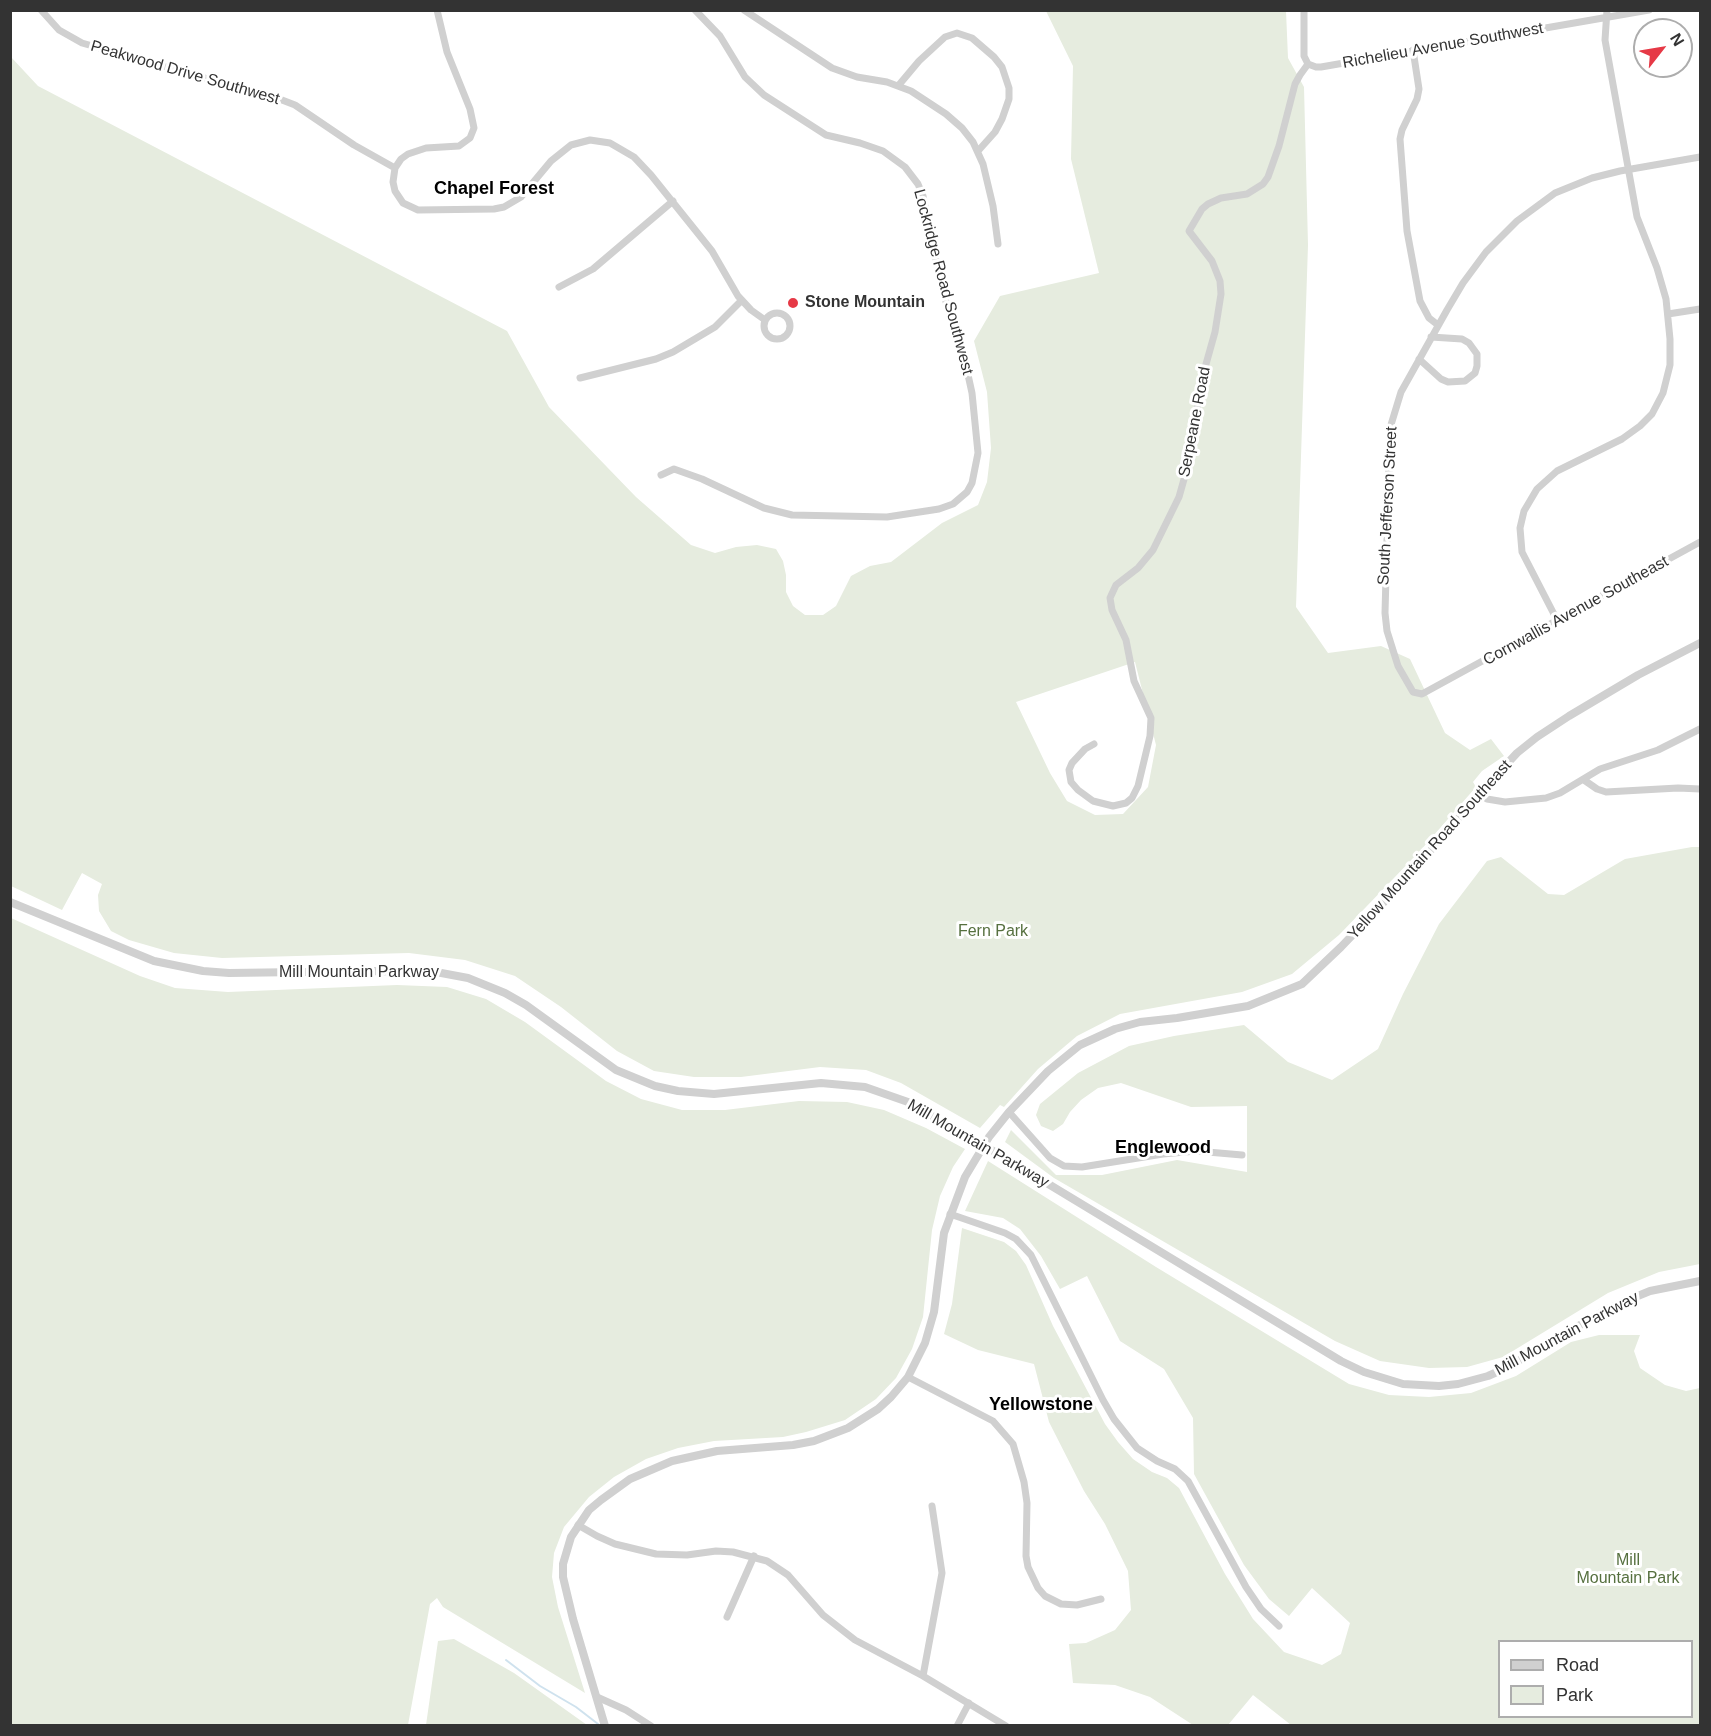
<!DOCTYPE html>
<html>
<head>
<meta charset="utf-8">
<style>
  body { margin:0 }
  #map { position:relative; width:1711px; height:1736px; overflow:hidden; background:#fff; font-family:Arial,sans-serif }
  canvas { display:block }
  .frame { position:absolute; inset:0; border:12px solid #333; pointer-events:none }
  .legend { position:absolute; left:1498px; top:1640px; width:195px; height:78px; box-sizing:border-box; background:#fff; border:2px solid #adadad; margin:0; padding:8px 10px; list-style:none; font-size:18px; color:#333 }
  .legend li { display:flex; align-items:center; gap:12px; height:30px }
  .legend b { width:30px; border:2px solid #adadad }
  .north { position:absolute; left:1633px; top:18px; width:60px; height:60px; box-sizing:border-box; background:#fff; border:2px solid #adadad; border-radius:50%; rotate:59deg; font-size:16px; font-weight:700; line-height:24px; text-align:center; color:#333 }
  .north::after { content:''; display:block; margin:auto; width:21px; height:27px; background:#e63946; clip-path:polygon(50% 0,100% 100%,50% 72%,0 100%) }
</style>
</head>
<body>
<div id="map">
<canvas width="1711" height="1736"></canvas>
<div class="frame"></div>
<ul class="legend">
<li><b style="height:8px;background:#d0d0d0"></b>Road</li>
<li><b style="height:16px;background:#e6ecdf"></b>Park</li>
</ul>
<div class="north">N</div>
</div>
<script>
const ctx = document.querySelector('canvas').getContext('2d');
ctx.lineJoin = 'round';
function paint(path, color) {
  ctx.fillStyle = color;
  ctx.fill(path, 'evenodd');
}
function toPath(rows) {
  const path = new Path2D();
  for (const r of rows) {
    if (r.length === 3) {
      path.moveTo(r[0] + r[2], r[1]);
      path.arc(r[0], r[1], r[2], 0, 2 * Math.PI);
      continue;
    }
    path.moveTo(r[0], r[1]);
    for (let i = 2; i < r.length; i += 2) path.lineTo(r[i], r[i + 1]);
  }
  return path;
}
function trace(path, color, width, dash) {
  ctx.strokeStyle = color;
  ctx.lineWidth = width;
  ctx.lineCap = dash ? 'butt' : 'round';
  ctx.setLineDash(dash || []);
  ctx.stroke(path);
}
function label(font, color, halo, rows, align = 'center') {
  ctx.font = font + ' Arial,sans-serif';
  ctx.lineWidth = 6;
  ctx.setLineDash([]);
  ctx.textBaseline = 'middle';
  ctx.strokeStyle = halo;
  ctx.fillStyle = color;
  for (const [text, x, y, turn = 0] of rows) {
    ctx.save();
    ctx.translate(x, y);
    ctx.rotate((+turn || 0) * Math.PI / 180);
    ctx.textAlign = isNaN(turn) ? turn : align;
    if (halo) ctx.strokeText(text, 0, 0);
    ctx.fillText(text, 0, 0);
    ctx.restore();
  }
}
paint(toPath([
  [1046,11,1286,11,1288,58,1304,87,1308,245,1296,607,1328,653,1381,646,1410,659,1445,733,1470,750,1491,739,1504,756,1482,771,1473,782,1476,787,1420,851,1339,935,1292,974,1242,992,1120,1014,1077,1036,1038,1069,1004,1107,1000,1105,980,1128,901,1083,866,1070,820,1067,741,1077,694,1077,654,1071,617,1051,561,1007,515,976,465,960,409,953,222,958,174,953,129,940,111,931,99,911,98,895,102,884,82,873,62,910,11,886,11,57,38,86,507,331,549,407,636,497,691,545,715,553,736,547,757,545,776,549,783,561,786,575,786,592,793,606,805,615,823,615,836,606,851,576,870,566,891,562,942,523,978,505,987,482,991,448,987,392,974,341,1000,296,1099,273,1071,159,1073,66],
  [1135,662,1156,745,1148,787,1123,814,1095,815,1067,801,1050,773,1016,702],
  [1692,847,1700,847,1700,1264,1659,1272,1608,1293,1503,1357,1467,1367,1429,1368,1380,1361,1335,1341,1054,1178,1005,1142,1011,1130,1056,1175,1102,1175,1177,1160,1247,1172,1247,1106,1191,1107,1121,1083,1098,1088,1081,1100,1070,1112,1063,1124,1053,1131,1041,1126,1036,1115,1040,1104,1078,1073,1129,1046,1174,1036,1244,1025,1288,1062,1332,1080,1378,1049,1403,994,1439,924,1487,861,1501,857,1548,894,1564,895,1625,859],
  [11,918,140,976,175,988,228,992,397,985,447,987,486,999,525,1022,606,1081,641,1099,682,1110,725,1110,799,1101,847,1102,884,1110,926,1128,965,1149,953,1167,940,1196,932,1230,923,1317,912,1349,896,1378,876,1399,845,1420,806,1432,783,1437,714,1441,678,1448,646,1459,614,1477,589,1497,564,1527,554,1553,552,1577,558,1607,585,1693,443,1607,437,1598,430,1604,408,1725,11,1725],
  [988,1161,1156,1267,1349,1384,1389,1395,1429,1397,1471,1393,1516,1376,1571,1342,1599,1335,1640,1335,1634,1351,1640,1368,1665,1385,1686,1391,1700,1388,1700,1725,1291,1725,1253,1695,1228,1725,1193,1725,1150,1697,1115,1685,1073,1683,1069,1644,1086,1643,1115,1630,1131,1610,1128,1571,1105,1524,1084,1491,1049,1422,1034,1364,978,1350,944,1334,952,1304,962,1228,1004,1242,1016,1251,1026,1265,1053,1326,1105,1424,1118,1442,1133,1459,1152,1472,1167,1478,1179,1488,1225,1574,1253,1619,1284,1652,1322,1665,1341,1654,1350,1623,1312,1588,1289,1616,1269,1599,1244,1565,1194,1474,1193,1418,1164,1369,1120,1341,1087,1276,1060,1289,1041,1256,1020,1229,1003,1218,965,1211],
  [1500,1642,1692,1642,1692,1716,1500,1716],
  [454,1639,514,1673,587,1725,426,1725,438,1641]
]), '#e6ecdf');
trace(toPath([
  [506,1660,540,1686,576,1707,598,1724]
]), '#cfe2ee', 2);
trace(toPath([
  [41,10,59,30,82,43,282,100,295,105,354,145,395,168],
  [437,10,447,52,470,109,474,128,470,138,459,146,426,148,408,154,401,159,395,168,393,182,395,191,403,203,418,210,494,209,504,207,521,197,551,161,571,145,590,140,610,143,634,157,651,175,712,251,738,296,751,310,765,320],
  [744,10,832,68,857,77,887,82,911,91,946,114,962,128,973,142,983,164,993,206,998,244],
  [1304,10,1304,56,1308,64],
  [1413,50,1419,89,1417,99,1402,130,1400,139,1407,231,1420,301,1429,318,1438,325],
  [1308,64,1316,67,1321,67,1649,10],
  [898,86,919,61,945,37,957,33,972,38,994,57,1002,67,1009,88,1009,99,1002,119,995,132,978,151],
  [1700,157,1620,171,1592,178,1555,193,1517,221,1486,252,1463,283,1447,310,1401,392,1390,428,1385,613,1387,631,1398,666,1413,692,1422,694,1700,542],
  [559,287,593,269,673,201],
  [777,326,13],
  [1668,314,1700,309],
  [1419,359,1441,379,1448,382,1465,381,1475,373,1477,366,1477,354,1469,343,1462,339,1431,337],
  [580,378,656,359,673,352,715,327,741,301],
  [661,475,674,469,702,479,764,508,792,515,887,517,939,509,953,504,967,492,972,483,978,453,972,393,963,352,942,290,923,196,918,184,905,167,883,151,860,143,826,135,764,95,745,77,720,36,695,10],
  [1557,620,1522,552,1520,528,1524,511,1537,489,1557,471,1622,439,1640,426,1652,414,1663,393,1670,365,1670,339,1666,299,1657,268,1637,217,1605,40,1607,10],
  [1094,744,1085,749,1072,763,1069,770,1071,782,1078,790,1093,801,1113,806,1126,803,1132,798,1138,786,1150,736,1151,718,1134,681,1126,640,1112,610,1110,598,1116,585,1138,568,1153,550,1179,497,1190,458,1201,382,1215,332,1221,294,1220,281,1212,261,1189,231,1202,209,1208,204,1221,198,1247,194,1263,184,1268,177,1279,146,1295,84,1300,75,1308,64],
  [1584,780,1597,789,1606,792,1678,788,1700,789],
  [1479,794,1487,799,1505,802,1546,798,1560,793,1600,769,1658,750,1700,729],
  [1009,1112,1050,1158,1064,1166,1082,1167,1163,1154,1196,1151,1242,1155],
  [950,1214,1005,1233,1016,1239,1031,1255,1103,1400,1114,1419,1137,1448,1157,1461,1175,1469,1188,1481,1246,1587,1261,1609,1279,1626],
  [908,1377,993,1421,1013,1444,1024,1482,1027,1503,1026,1556,1028,1567,1038,1588,1045,1596,1061,1604,1077,1605,1101,1599],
  [578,1525,597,1536,615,1544,656,1554,687,1555,716,1551,733,1552,767,1561,788,1575,823,1615,855,1640,923,1676,1006,1726],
  [727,1617,754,1556],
  [923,1676,942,1573,932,1506],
  [597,1697,626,1710,651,1726],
  [957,1726,969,1703]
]), '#d0d0d0', 7);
trace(toPath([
  [10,902,154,961,203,971,229,973,373,971,436,972,468,978,505,993,526,1005,616,1070,655,1086,678,1091,714,1094,821,1083,865,1087,908,1102,969,1137],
  [1007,1159,1341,1361,1364,1372,1403,1384,1439,1386,1458,1384,1488,1376,1506,1368,1606,1310,1628,1300,1650,1291,1700,1281],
  [605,1726,573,1619,563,1577,563,1564,571,1537,589,1510,601,1500,630,1479,672,1461,717,1451,793,1445,814,1441,848,1428,878,1409,891,1397,908,1377,925,1343,934,1312,944,1233,965,1177,989,1137,1009,1112,1048,1071,1080,1045,1115,1029,1140,1022,1177,1018,1248,1006,1302,984,1341,947,1408,877,1479,794,1517,753,1537,737,1569,716,1638,675,1700,643]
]), '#d0d0d0', 8);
trace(toPath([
  [969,1137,1007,1159]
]), '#d0d0d0', 8);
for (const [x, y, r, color] of [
  [793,303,6,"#e63946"]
]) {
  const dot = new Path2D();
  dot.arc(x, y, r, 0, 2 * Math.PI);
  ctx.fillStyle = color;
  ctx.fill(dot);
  trace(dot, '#fff', 2);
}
label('16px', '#333', '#fff', [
  ["Richelieu Avenue Southwest",1443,46,-10],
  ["Peakwood Drive Southwest",185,73,16],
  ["Lockridge Road Southwest",943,282,75],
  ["Serpeane Road",1195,422,-79],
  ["South Jefferson Street",1388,506,-87],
  ["Cornwallis Avenue Southeast",1576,611,-29],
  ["Yellow Mountain Road Southeast",1430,850,-48],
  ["Mill Mountain Parkway",359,973],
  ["Mill Mountain Parkway",978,1144,30],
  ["Mill Mountain Parkway",1567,1334,-28]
]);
label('bold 16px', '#333', '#fff', [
  ["Stone Mountain",805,303]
], 'left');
label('16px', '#56703f', '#fff', [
  ["Fern Park",993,932],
  ["Mill",1628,1561],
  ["Mountain Park",1628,1579]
]);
label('bold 18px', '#000', '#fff', [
  ["Chapel Forest",494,189],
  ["Englewood",1163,1148],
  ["Yellowstone",1041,1405]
]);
</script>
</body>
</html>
